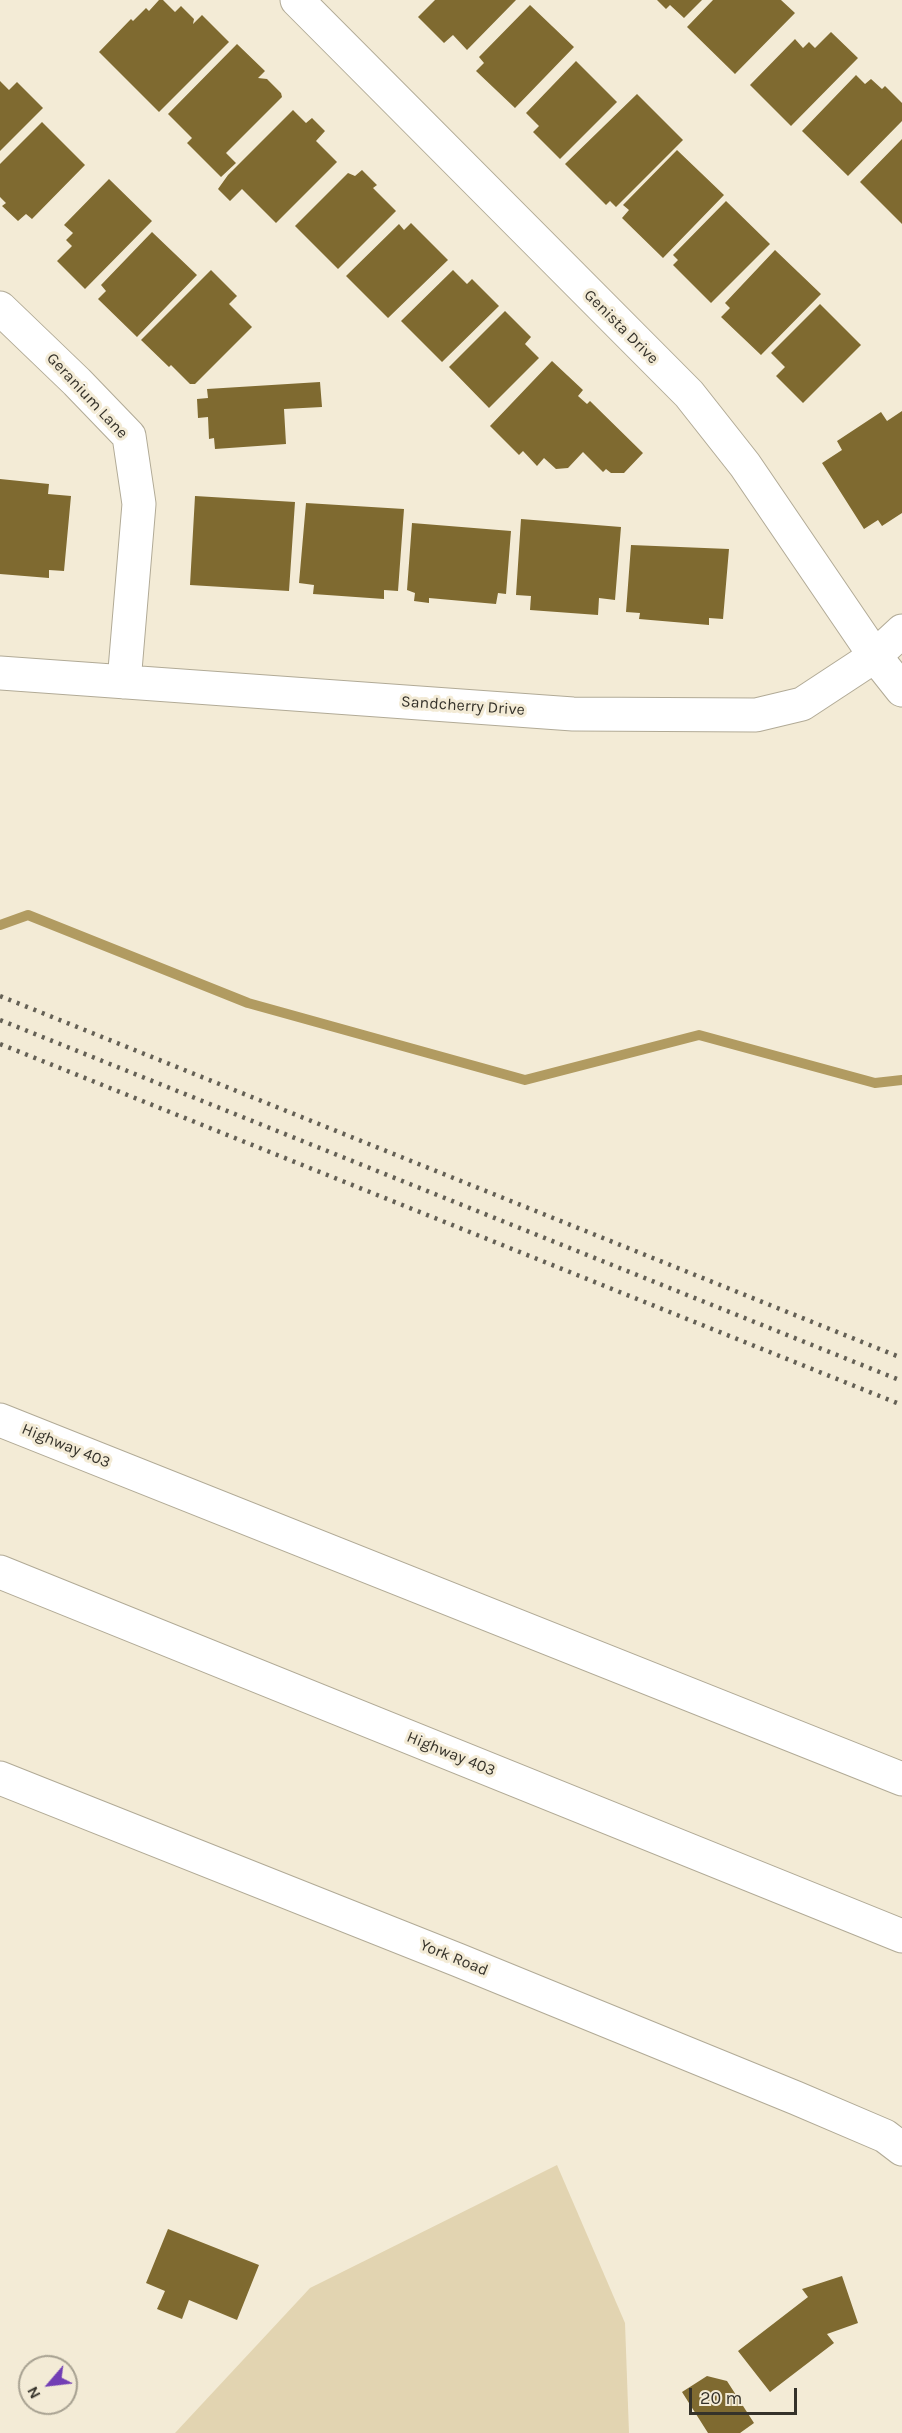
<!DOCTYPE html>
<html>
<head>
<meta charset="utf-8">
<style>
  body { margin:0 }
  #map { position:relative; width:902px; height:2433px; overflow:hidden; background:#f3ebd6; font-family:Karla,sans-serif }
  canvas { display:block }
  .north { position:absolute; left:18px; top:2355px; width:60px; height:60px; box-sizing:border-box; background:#f3ebd6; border:2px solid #a7a191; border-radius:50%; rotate:242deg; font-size:16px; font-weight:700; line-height:24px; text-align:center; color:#35322a }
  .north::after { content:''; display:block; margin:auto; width:21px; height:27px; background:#723eb5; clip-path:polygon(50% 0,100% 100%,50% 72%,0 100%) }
  .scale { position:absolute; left:689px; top:2388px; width:108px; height:27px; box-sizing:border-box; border:3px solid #35322a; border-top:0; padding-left:8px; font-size:18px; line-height:21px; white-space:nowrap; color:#35322a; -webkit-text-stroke:4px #f3ebd6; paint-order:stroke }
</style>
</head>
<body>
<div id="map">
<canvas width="902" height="2433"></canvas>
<div class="north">N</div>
<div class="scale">20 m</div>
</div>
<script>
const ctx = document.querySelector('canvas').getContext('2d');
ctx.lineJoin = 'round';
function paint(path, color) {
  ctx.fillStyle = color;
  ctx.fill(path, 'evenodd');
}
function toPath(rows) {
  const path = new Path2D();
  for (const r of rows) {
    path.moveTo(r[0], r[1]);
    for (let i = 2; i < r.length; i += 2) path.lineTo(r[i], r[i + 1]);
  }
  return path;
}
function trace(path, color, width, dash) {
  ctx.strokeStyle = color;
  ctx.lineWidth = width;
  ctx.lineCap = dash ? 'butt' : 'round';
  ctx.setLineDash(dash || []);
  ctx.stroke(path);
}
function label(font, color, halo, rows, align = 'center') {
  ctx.font = font + ' Karla,sans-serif';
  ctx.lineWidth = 6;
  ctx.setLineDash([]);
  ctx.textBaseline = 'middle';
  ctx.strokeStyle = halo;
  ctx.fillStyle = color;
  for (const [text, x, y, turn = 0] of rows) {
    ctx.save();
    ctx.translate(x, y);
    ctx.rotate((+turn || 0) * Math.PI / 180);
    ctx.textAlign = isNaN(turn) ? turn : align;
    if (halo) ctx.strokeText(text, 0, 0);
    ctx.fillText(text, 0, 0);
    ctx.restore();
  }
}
paint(toPath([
  [557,2165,625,2323,629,2433,175,2433,310,2288]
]), '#e2d4b1');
trace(toPath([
  [0,925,28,915,248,1003,525,1080,699,1035,875,1083,902,1080]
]), '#b19b61', 10);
paint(toPath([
  [159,0,163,0,175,12,181,6,194,19,193,24,202,15,229,42,159,112,99,52,131,19,133,21,146,8,149,11],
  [435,0,516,0,467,50,453,35,444,43,418,17],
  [657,0,702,0,684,18,670,5,666,9],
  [713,0,781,0,795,13,735,74,687,27],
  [530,5,574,47,515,108,476,71,484,63,479,57],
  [831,32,858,58,791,126,750,85,795,39,803,48,809,42,815,48],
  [237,44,265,71,258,78,267,79,281,93,282,97,226,153,236,163,221,177,187,143,192,138,168,114],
  [576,61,617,102,560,159,533,132,539,126,526,113],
  [856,75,865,84,871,79,882,89,885,86,902,103,902,121,848,176,802,131],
  [0,81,9,90,17,82,43,108,0,151],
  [637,94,683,140,616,207,610,201,606,205,565,164],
  [293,110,306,123,312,118,325,131,316,141,337,162,276,223,242,189,230,201,218,189,228,175],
  [42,122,85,165,32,219,26,214,18,221,2,206,6,203,0,197,0,164],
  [902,139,902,224,860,182],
  [677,150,724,195,663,258,622,218,629,210,623,205],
  [362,170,377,185,373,188,396,211,338,269,295,226,348,173,355,176],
  [109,179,152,221,85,289,57,261,72,246,66,240,73,233,64,225],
  [726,201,770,244,711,303,673,265,678,260,673,255],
  [411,223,448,260,388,318,346,276,399,224,404,230],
  [152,232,197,275,137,337,98,299,106,291,101,285],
  [775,250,821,294,761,355,721,317,730,308,725,303],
  [211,270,237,296,229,304,252,327,195,384,190,384,171,365,169,367,141,340],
  [453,270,467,284,472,279,499,306,442,362,401,321],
  [820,304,861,345,803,403,776,376,785,367,771,353],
  [505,311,531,337,525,344,539,358,489,408,449,367],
  [552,361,583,390,578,396,587,404,590,401,643,453,624,473,611,473,606,469,603,472,583,452,568,468,556,469,544,458,537,466,523,451,519,455,490,426],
  [320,382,322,407,284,409,286,444,215,449,214,438,209,439,208,417,198,418,197,399,208,398,207,389],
  [902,411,902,513,882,526,878,520,864,529,822,463,842,450,837,441,881,412,887,421],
  [0,479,49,484,48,494,71,496,64,571,49,570,49,578,0,574],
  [195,496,295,502,289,591,190,585],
  [306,503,404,509,398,591,384,590,384,599,313,594,314,585,299,583],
  [521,519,621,527,615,600,599,598,598,615,530,610,531,596,516,595],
  [412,523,511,531,506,594,498,593,496,604,429,598,429,603,414,601,415,593,407,590],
  [631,545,729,549,723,619,709,618,709,625,639,619,640,613,626,612],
  [168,2229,259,2265,237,2320,189,2300,182,2319,157,2309,165,2291,146,2283],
  [842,2276,858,2323,827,2334,834,2343,770,2392,738,2351,808,2297,802,2289],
  [707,2376,727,2381,754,2423,740,2433,708,2433,682,2392]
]), '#7f6a30');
const minor = toPath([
  [297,0,689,394,745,465,875,656,902,690],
  [0,308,77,382,129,436,139,504,124,682],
  [0,673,573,714,756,715,802,704,875,656,902,631]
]);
const tertiary = toPath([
  [0,1778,458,1960,796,2098,885,2136,902,2149]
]);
const motorway = toPath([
  [0,1420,902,1779],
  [0,1572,902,1936]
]);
trace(minor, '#b1aa96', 35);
trace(tertiary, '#b1aa96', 35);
trace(motorway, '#b1aa96', 35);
trace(minor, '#fff', 33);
trace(tertiary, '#fff', 33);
trace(motorway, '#fff', 33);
trace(toPath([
  [0,996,902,1358],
  [0,1020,902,1381],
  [0,1044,902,1405]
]), '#646055', 4.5, [3, 6]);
label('16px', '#35322a', '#f3ebd6', [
  ["Genista Drive",621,327,45],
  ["Geranium Lane",87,396,47],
  ["Sandcherry Drive",463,706,4],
  ["Highway 403",66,1446,22],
  ["Highway 403",451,1754,22],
  ["York Road",454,1958,22]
]);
</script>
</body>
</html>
